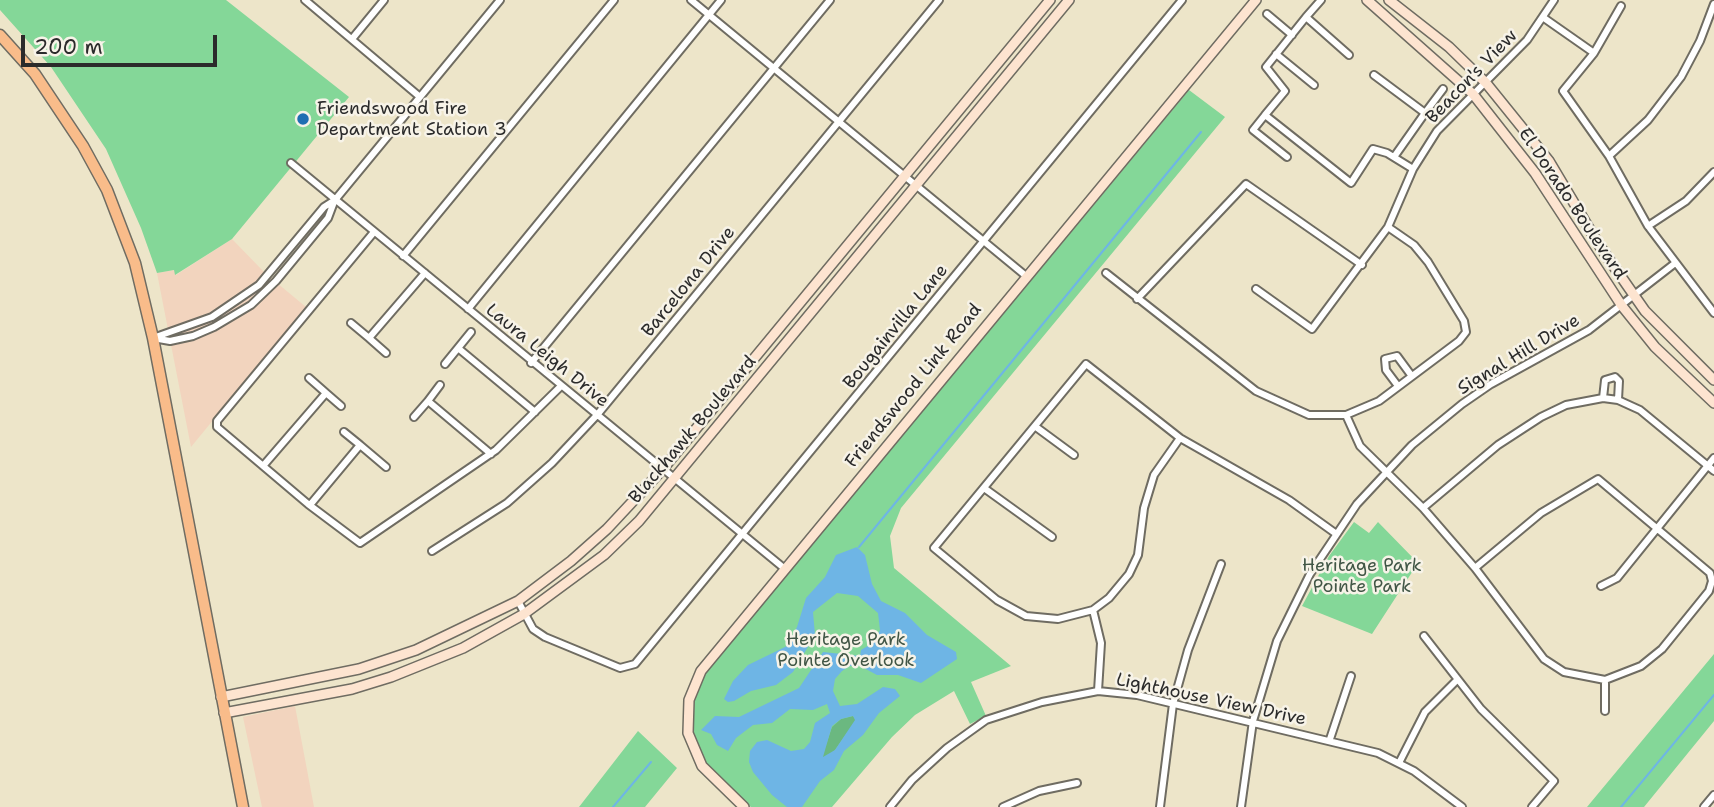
<!DOCTYPE html>
<html>
<head>
<meta charset="utf-8">
<style>
  body { margin:0 }
  #map { position:relative; width:1714px; height:807px; overflow:hidden; background:#ede5c9; font-family:"Shantell Sans",sans-serif }
  canvas { display:block }
  .scale { position:absolute; left:21px; top:35px; width:196px; height:32px; box-sizing:border-box; border:4px solid #2b2b2b; border-top:0; padding-left:9px; font-size:21px; line-height:24px; white-space:nowrap; color:#2b2b2b; -webkit-text-stroke:5px #f7f3e8; paint-order:stroke }
</style>
</head>
<body>
<div id="map">
<canvas width="1714" height="807"></canvas>
<div class="scale">200 m</div>
</div>
<script>
const ctx = document.querySelector('canvas').getContext('2d');
ctx.lineJoin = 'round';
function paint(path, color) {
  ctx.fillStyle = color;
  ctx.fill(path, 'evenodd');
}
function toPath(rows) {
  const path = new Path2D();
  for (const r of rows) {
    path.moveTo(r[0], r[1]);
    for (let i = 2; i < r.length; i += 2) path.lineTo(r[i], r[i + 1]);
  }
  return path;
}
function trace(path, color, width, dash) {
  ctx.strokeStyle = color;
  ctx.lineWidth = width;
  ctx.lineCap = dash ? 'butt' : 'round';
  ctx.setLineDash(dash || []);
  ctx.stroke(path);
}
function label(font, color, halo, rows, align = 'center') {
  ctx.font = font + ' "Shantell Sans",sans-serif';
  ctx.lineWidth = 5;
  ctx.setLineDash([]);
  ctx.textBaseline = 'middle';
  ctx.strokeStyle = halo;
  ctx.fillStyle = color;
  for (const [text, x, y, turn = 0] of rows) {
    ctx.save();
    ctx.translate(x, y);
    ctx.rotate((+turn || 0) * Math.PI / 180);
    ctx.textAlign = isNaN(turn) ? turn : align;
    if (halo) ctx.strokeText(text, 0, 0);
    ctx.fillText(text, 0, 0);
    ctx.restore();
  }
}
paint(toPath([
  [232,239,265,273,306,307,191,447,157,273,174,270,176,275],
  [295,706,314,807,262,807,243,717]
]), '#f2d4be');
paint(toPath([
  [0,0,226,0,349,97,232,239,175,275,174,270,157,273,141,228,106,149,51,67,0,10],
  [1189,90,1225,117,901,508,890,536,894,568,1011,666,971,682,986,716,970,724,954,691,915,715,892,737,832,807,751,807,716,778,705,763,692,734,693,699,705,674],
  [1354,522,1369,533,1378,522,1418,563,1372,634,1302,606,1329,556],
  [1714,654,1714,721,1644,807,1587,807],
  [638,731,677,768,645,807,579,807]
]), '#84d798');
paint(toPath([
  [853,716,856,720,835,750,826,759,822,757,832,727,841,719]
]), '#6bb880');
paint(toPath([
  [857,547,865,555,872,584,881,601,905,613,927,635,956,652,957,659,921,683,898,675,877,675,860,666,850,666,842,671,835,679,833,691,840,706,857,704,883,687,895,689,900,696,879,713,863,735,844,751,834,770,820,781,802,807,787,807,772,795,753,772,749,762,750,751,757,742,767,740,791,751,804,749,810,742,815,723,830,713,827,704,813,710,790,709,772,723,753,725,736,738,728,751,717,745,711,734,701,730,715,716,739,717,799,688,823,652,860,656,861,650,873,643,880,630,878,613,858,596,837,593,813,612,815,635,793,672,776,685,751,691,734,701,728,702,724,699,733,681,748,665,787,646,797,627,806,598,825,577,836,555],
  [853,716,855,720,835,750,823,757,832,726,841,719]
]), '#6eb5e5');
trace(toPath([
  [859,547,1201,132],
  [613,807,651,762],
  [1621,807,1714,695]
]), '#6eb5e5', 2);
const street = toPath([
  [305,0,420,97],
  [691,0,1026,276],
  [1321,0,1306,17,1349,55],
  [1621,6,1594,53,1563,91,1609,156,1648,226,1714,313],
  [1267,14,1292,35],
  [1306,17,1266,67,1285,91,1265,115,1351,183,1373,149,1387,153,1413,169],
  [1544,18,1594,53],
  [352,39,384,0],
  [1276,54,1314,85],
  [1374,75,1425,113,1394,157],
  [1425,113,1443,89],
  [1265,115,1253,130,1287,157],
  [1609,156,1648,120,1681,77,1700,41,1714,4],
  [291,163,785,569],
  [1648,226,1686,201,1714,172],
  [374,232,217,421,217,427,308,504,360,543,496,450,561,386],
  [403,256,614,0],
  [1106,273,1256,391,1309,415,1346,415,1379,401,1459,341,1466,332,1464,321,1428,262,1414,245,1388,227],
  [1256,289,1312,329,1388,227,1413,169,1437,131,1527,40,1554,0],
  [1137,299,1246,184,1362,265],
  [468,309,721,0],
  [351,323,369,338,425,273],
  [471,332,458,348,535,412],
  [153,338,212,317,259,285,324,207,335,200,500,0],
  [153,338,170,341,193,336,214,327,251,305,276,281,328,218,334,202],
  [369,338,386,353],
  [531,363,830,0],
  [445,364,458,348],
  [309,378,326,393],
  [440,385,428,401,491,454],
  [1398,386,1386,370,1385,359,1397,356,1411,375],
  [1603,398,1605,380,1615,377,1619,381,1618,400],
  [1346,415,1360,446,1423,508,1475,568,1544,659,1564,672,1605,680,1641,666,1662,649,1709,591,1712,581,1710,573,1598,479,1541,513,1475,568],
  [414,417,428,401],
  [1036,427,1074,455],
  [344,432,360,445],
  [1180,438,1154,475,1144,508,1138,555,1129,574,1109,598,1093,610,1058,619,1026,616,997,600,934,548,1086,364,1180,438,1289,500,1335,533],
  [263,466,326,393,341,406],
  [984,488,1052,537],
  [310,505,360,445,386,467],
  [1423,508,1498,445,1541,417,1566,405,1603,398,1618,400,1640,410,1714,471],
  [432,551,507,503,552,463,597,415,939,0],
  [1601,586,1617,578,1714,458],
  [518,601,533,629,545,637,620,668,635,664,1182,0],
  [1093,610,1101,643,1098,691],
  [1424,636,1481,709,1554,781,1532,807],
  [1605,711,1605,680],
  [1330,739,1351,676],
  [1399,763,1425,712,1457,680],
  [890,807,912,780,947,748,986,720,1042,702,1098,691,1137,695,1378,753,1414,771,1462,807],
  [1003,807,1039,791,1077,783],
  [1160,807,1173,704,1188,650,1221,564],
  [1241,807,1253,721,1277,641,1310,574,1357,504,1412,445,1462,404,1491,384,1589,330,1674,264],
  [1704,807,1714,795]
]);
const secondary = toPath([
  [1367,0,1473,94,1535,173,1622,306,1655,347,1714,403],
  [1389,0,1449,47,1486,83,1549,161,1599,245,1645,311,1714,380],
  [221,697,359,669,416,650,518,601,571,561,607,529,662,470,1050,0],
  [224,713,352,689,391,677,463,648,524,614,604,555,639,521,1069,0],
  [744,807,702,766,688,733,689,700,701,671,1256,0]
]);
const primary = toPath([
  [0,35,35,74,83,146,107,190,135,263,153,338,243,807]
]);
trace(street, '#6f6c62', 10);
trace(secondary, '#6f6c62', 12);
trace(primary, '#6f6c62', 13);
trace(street, '#fff', 6);
trace(secondary, '#fde4d0', 9);
trace(primary, '#f9bc8a', 10);
for (const [x, y, r, color] of [
  [303,119,7,"#1f6fb2"]
]) {
  const dot = new Path2D();
  dot.arc(x, y, r, 0, 2 * Math.PI);
  ctx.fillStyle = color;
  ctx.fill(dot);
  trace(dot, '#f7f3e8', 2.5);
}
label('18px', '#2b2b2b', '#f7f3e8', [
  ["Beacon's View",1472,77,-46],
  ["El Dorado Boulevard",1572,204,56],
  ["Barcelona Drive",689,282,-51],
  ["Bougainvilla Lane",896,327,-51],
  ["Signal Hill Drive",1519,355,-31],
  ["Laura Leigh Drive",547,356,39],
  ["Friendswood Link Road",914,386,-51],
  ["Blackhawk Boulevard",693,430,-50],
  ["Lighthouse View Drive",1211,700,12]
]);
label('18px', '#2b2b2b', '#f7f3e8', [
  ["Friendswood Fire",317,109],
  ["Department Station 3",317,130]
], 'left');
label('18px', '#415646', '#f7f3e8', [
  ["Heritage Park",1362,566],
  ["Pointe Park",1362,587],
  ["Heritage Park",846,640],
  ["Pointe Overlook",846,661]
]);
</script>
</body>
</html>
